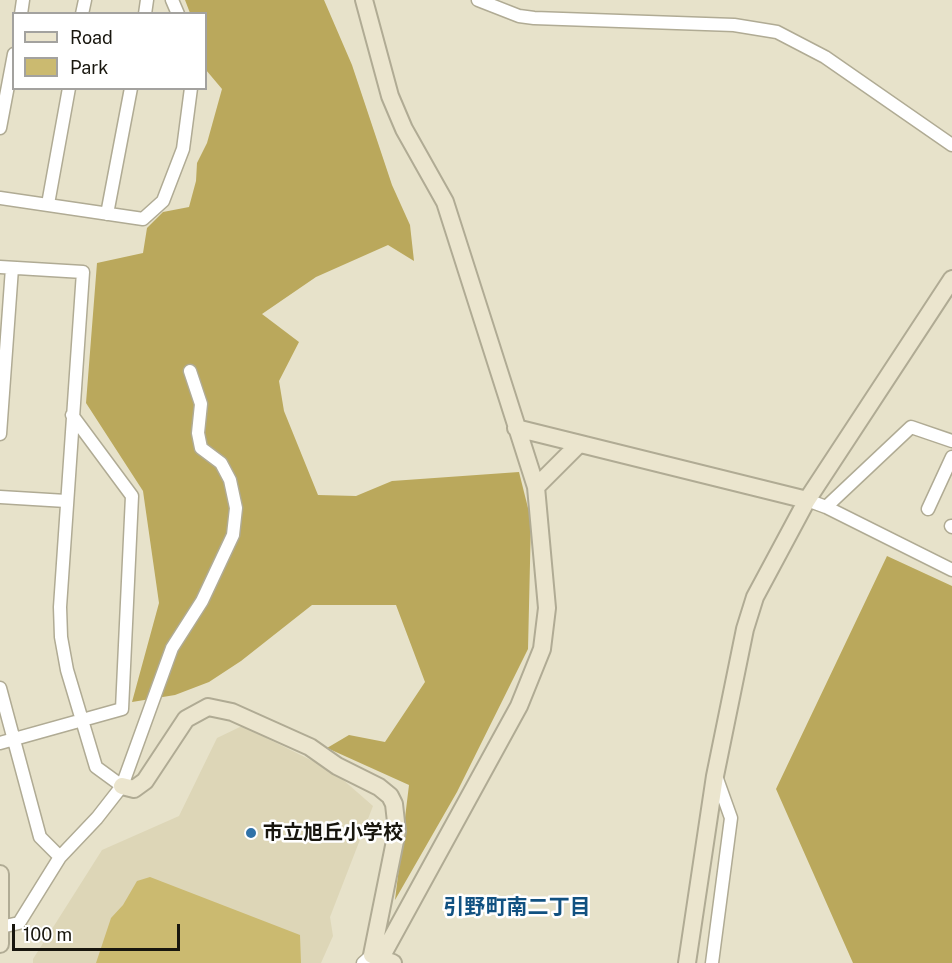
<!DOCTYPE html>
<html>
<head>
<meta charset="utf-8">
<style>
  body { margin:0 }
  #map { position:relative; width:952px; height:963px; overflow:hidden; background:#e7e2ca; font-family:"Public Sans",sans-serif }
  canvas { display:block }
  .legend { position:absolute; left:12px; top:12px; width:195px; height:78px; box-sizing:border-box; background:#fff; border:2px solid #a3a29f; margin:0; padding:8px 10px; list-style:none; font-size:18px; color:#18160e }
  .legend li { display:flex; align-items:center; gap:12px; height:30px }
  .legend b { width:30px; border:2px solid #a3a29f }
  .scale { position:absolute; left:12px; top:924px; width:168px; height:27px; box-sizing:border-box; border:3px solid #18160e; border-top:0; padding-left:8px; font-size:18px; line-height:21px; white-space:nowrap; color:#18160e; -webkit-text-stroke:4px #fff; paint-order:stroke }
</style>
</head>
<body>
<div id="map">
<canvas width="952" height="963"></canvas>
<ul class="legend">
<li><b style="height:8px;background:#ebe5ce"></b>Road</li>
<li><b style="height:16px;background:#cbba70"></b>Park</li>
</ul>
<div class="scale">100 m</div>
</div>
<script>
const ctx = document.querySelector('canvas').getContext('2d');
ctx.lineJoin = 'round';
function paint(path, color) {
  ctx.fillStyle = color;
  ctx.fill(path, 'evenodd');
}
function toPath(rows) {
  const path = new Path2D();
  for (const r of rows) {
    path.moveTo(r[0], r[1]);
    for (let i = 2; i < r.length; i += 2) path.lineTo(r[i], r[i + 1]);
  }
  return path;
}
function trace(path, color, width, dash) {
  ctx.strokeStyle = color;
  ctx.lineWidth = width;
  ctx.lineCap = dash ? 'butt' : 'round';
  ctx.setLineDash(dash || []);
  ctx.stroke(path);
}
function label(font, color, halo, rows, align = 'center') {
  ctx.font = font + ' "Public Sans","Noto Sans JP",sans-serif';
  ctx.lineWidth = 5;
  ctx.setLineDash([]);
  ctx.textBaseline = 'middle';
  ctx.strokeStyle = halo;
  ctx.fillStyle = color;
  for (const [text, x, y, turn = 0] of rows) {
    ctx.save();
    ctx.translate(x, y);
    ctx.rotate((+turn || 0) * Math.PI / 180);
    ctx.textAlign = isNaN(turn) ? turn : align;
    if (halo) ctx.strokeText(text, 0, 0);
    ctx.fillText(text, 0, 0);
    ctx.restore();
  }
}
paint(toPath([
  [242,726,333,771,373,806,330,917,333,936,321,963,33,963,33,959,102,850,179,816,217,738]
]), '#ddd6b7');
paint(toPath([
  [150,877,300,935,301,963,96,963,111,918,123,905,137,881]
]), '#cbba70');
paint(toPath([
  [185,0,324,0,352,65,392,185,410,225,414,261,388,245,316,277,262,314,299,342,279,381,284,411,318,495,356,496,392,481,519,472,531,520,528,649,457,792,395,900,409,785,327,748,349,735,385,742,425,682,396,605,312,605,241,661,209,682,175,695,132,702,159,603,143,491,86,403,97,263,143,253,147,228,163,212,189,207,196,181,197,163,207,143,222,89,206,70,206,14,190,13],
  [887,556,952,586,952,963,853,963,776,789]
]), '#baa85c');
const street = toPath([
  [172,0,178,14],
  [478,0,519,16,534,18,734,25,777,32,825,57,952,145],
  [21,14,23,0],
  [82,14,85,0],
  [145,14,147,0],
  [0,128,14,54],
  [0,198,143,219,163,201,183,149,191,88],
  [48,204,69,88],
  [107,214,131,88],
  [0,267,83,272,60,607,61,637,67,670,96,767,122,786],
  [0,434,12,268],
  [0,497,66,501],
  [807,500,826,507,952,570],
  [826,507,911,427,952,441],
  [928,509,952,457],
  [951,526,952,527],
  [0,688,40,837,60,857],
  [0,743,122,709,132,496,72,415],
  [1,927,19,923,60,857,97,818,122,786,172,648,202,601,233,535,236,508,230,480,221,463,201,448,198,433,201,404,190,371],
  [363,963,372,955],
  [712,963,731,818,716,776]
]);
const secondary = toPath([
  [364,0,390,96,404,129,445,202,536,487,547,608,542,649,519,706,378,963],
  [516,428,807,500],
  [536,487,578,445],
  [122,786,134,789,145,781,186,719,208,707,232,712,310,747,337,766,379,787,390,796,394,804,397,831,372,955,393,963],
  [0,874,0,944],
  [687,963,715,776,745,629,755,597,807,500,952,279]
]);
trace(street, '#b0ab94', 15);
trace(secondary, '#b0ab94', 20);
trace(street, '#fff', 12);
trace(secondary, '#ebe5ce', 16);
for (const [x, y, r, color] of [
  [251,833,6,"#3072a8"]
]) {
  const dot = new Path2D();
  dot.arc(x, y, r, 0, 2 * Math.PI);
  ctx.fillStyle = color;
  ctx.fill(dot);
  trace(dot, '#fff', 2);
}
label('bold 20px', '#18160e', '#fff', [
  ["市立旭丘小学校",263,833]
], 'left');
label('bold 21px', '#115181', '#fff', [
  ["引野町南二丁目",517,908]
]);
</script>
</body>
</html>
